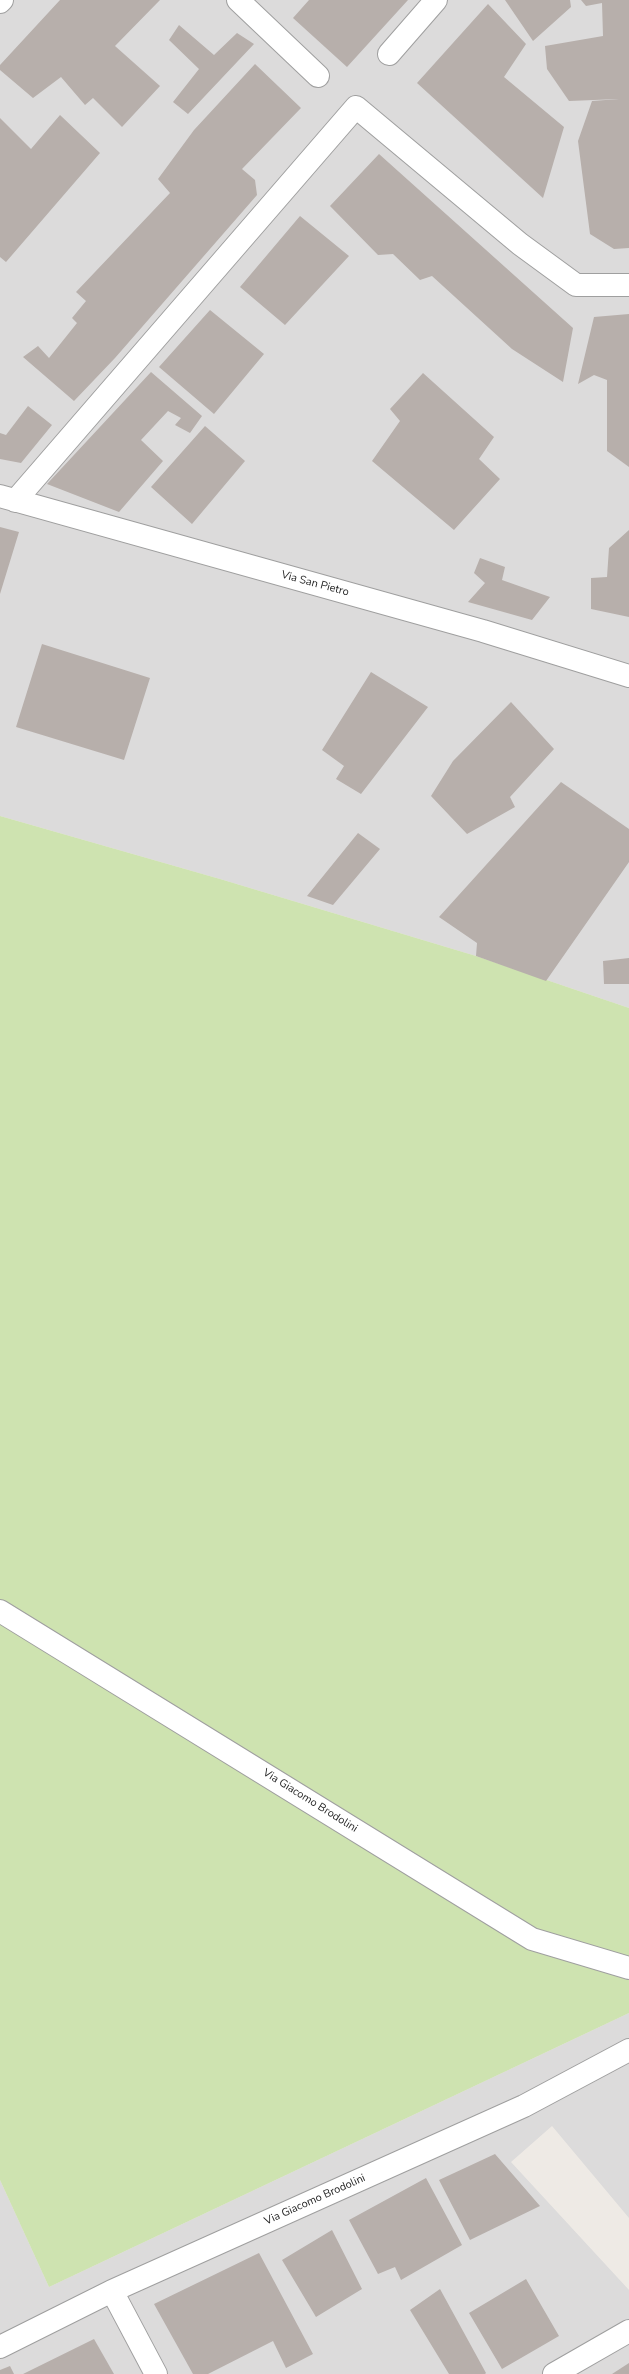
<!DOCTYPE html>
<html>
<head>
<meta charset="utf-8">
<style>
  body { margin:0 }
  canvas { display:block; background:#eeeae5 }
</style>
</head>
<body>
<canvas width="629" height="2374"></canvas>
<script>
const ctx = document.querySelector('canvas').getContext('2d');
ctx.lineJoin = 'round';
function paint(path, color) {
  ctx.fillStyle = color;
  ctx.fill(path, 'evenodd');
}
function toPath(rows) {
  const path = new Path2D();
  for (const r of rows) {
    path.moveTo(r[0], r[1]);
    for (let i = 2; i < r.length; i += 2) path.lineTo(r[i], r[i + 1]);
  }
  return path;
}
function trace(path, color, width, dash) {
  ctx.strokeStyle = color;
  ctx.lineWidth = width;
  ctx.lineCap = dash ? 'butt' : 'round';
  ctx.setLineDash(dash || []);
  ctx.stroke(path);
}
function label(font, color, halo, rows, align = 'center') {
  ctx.font = font + ' "Nunito Sans",sans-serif';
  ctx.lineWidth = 4;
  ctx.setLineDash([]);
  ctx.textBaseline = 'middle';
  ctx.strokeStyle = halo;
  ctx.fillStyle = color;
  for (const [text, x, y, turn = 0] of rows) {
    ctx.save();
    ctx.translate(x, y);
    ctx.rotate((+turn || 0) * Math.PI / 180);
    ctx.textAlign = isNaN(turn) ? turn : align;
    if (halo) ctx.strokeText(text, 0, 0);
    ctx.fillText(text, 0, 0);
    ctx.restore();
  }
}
paint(toPath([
  [0,0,629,0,629,1008,476,956,220,879,0,816],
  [629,2013,629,2218,552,2126,511,2162,629,2290,629,2374,0,2374,0,2180,49,2287]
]), '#dcdbdb');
paint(toPath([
  [0,816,220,879,476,956,629,1008,629,2013,49,2287,0,2180]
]), '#cee3b0');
paint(toPath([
  [60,0,160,0,115,46,160,86,122,127,93,98,85,105,61,77,33,98,0,70,0,65],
  [309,0,408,0,347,67,293,18],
  [505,0,570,0,571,7,533,41],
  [581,0,629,0,629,248,614,249,590,234,578,141,592,101,619,99,569,101,547,69,545,46,603,36,602,3,586,6],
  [488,4,526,44,504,77,564,127,543,198,417,83],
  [179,25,214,55,237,33,254,44,188,114,173,102,199,69,169,40],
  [255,64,301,108,242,169,255,180,257,195,115,358,74,401,23,357,38,346,49,358,77,323,72,318,86,301,76,292,170,193,158,179,194,130],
  [60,115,100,153,6,262,0,257,0,118,31,149],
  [379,154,573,328,563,382,512,349,432,276,420,280,393,254,378,255,330,206],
  [300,216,349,256,285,325,240,287],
  [210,310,264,354,214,414,159,367],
  [629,314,629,467,607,451,607,380,594,375,578,384,594,317],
  [151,372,202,416,190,433,175,425,181,418,168,411,141,440,163,461,119,512,47,484],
  [423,373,494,437,479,459,500,479,454,530,372,461,400,421,390,409],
  [28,406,52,425,21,463,0,459,0,433,6,435],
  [205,426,245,461,192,524,151,487],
  [0,527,19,532,0,594],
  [629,530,629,617,591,609,591,578,607,577,609,548],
  [480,558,505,567,502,580,550,597,532,620,468,602,485,583,474,573],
  [42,644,150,678,124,760,16,727],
  [371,672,428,707,361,794,336,779,344,766,322,750],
  [511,702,554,749,510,797,515,807,467,834,431,796,453,761],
  [561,782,629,829,629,862,546,981,476,956,477,943,439,917],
  [358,833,380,849,333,905,307,896],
  [629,958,629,984,604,984,603,961],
  [495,2154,540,2206,470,2240,439,2180],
  [426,2178,462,2245,401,2280,395,2267,378,2274,349,2220],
  [332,2230,362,2289,316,2317,282,2260],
  [259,2253,313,2354,286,2368,273,2341,208,2374,193,2374,154,2304],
  [526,2279,559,2336,502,2369,469,2313],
  [440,2289,486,2373,485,2374,449,2374,410,2310],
  [94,2339,114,2374,23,2374],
  [629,2363,629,2374,612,2374],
  [10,2366,14,2374,0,2374,0,2370]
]), '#b7afab');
const minor = toPath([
  [238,0,318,76],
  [0,2,2,0],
  [389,54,436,0],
  [0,496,483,631,629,676],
  [15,501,356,107,520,244,576,285,629,285],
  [0,1611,532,1939,629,1968],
  [112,2291,156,2374],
  [0,2347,112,2291,524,2106,629,2050],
  [554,2374,629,2331]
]);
trace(minor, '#9f9f9f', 24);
trace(minor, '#fff', 22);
label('11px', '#1e1e1e', '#fff', [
  ["Via San Pietro",315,584,15],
  ["Via Giacomo Brodolini",310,1801,32],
  ["Via Giacomo Brodolini",315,2200,-24]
]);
</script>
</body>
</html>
